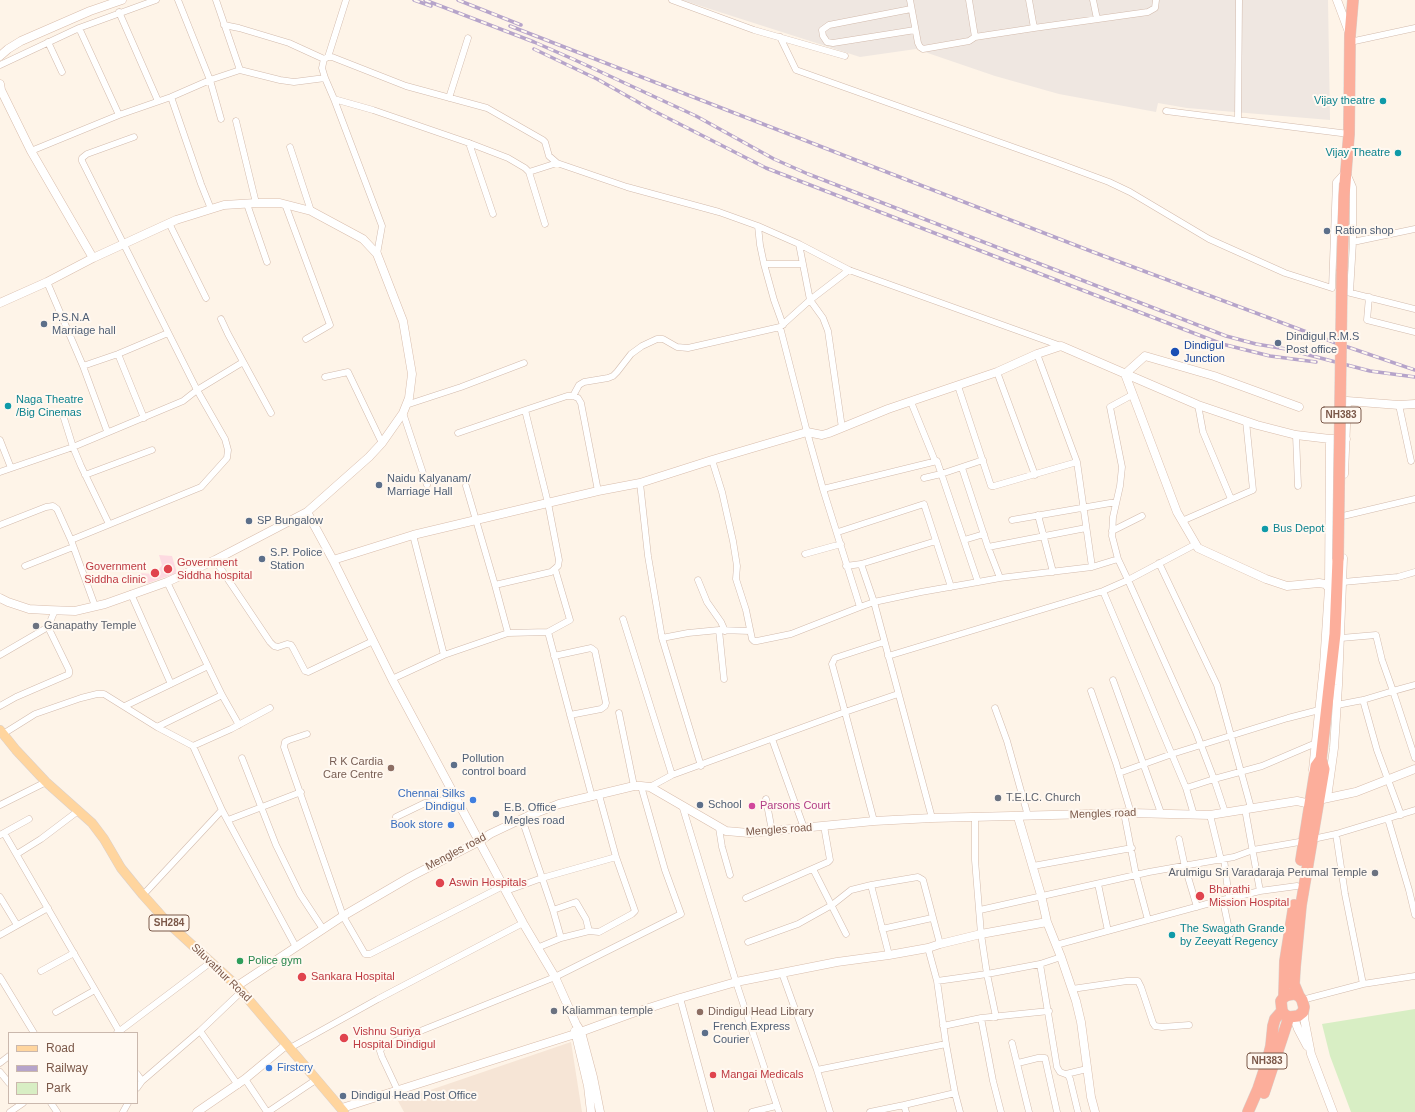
<!DOCTYPE html>
<html>
<head>
<meta charset="utf-8">
<style>
  body { margin:0 }
  #map { position:relative; width:1415px; height:1112px; overflow:hidden; background:#fef4e8; font-family:Helvetica,sans-serif }
  canvas { display:block }
  .legend { position:absolute; left:8px; top:1032px; width:130px; height:72px; box-sizing:border-box; background:#fff8f0; border:1px solid #cab8ad; margin:0; padding:5px 7px; list-style:none; font-size:12px; color:#7b5849 }
  .legend li { display:flex; align-items:center; gap:8px; height:20px }
  .legend b { width:20px; border:1px solid #cab8ad }
</style>
</head>
<body>
<div id="map">
<canvas width="1415" height="1112"></canvas>
<ul class="legend">
<li><b style="height:5px;background:#ffd59e"></b>Road</li>
<li><b style="height:5px;background:#b6a4ca"></b>Railway</li>
<li><b style="height:11px;background:#d8eec4"></b>Park</li>
</ul>
</div>
<script>
const ctx = document.querySelector('canvas').getContext('2d');
ctx.lineJoin = 'round';
function paint(path, color) {
  ctx.fillStyle = color;
  ctx.fill(path, 'evenodd');
}
function toPath(rows) {
  const path = new Path2D();
  for (const r of rows) {
    path.moveTo(r[0], r[1]);
    for (let i = 2; i < r.length; i += 2) path.lineTo(r[i], r[i + 1]);
  }
  return path;
}
function trace(path, color, width, dash) {
  ctx.strokeStyle = color;
  ctx.lineWidth = width;
  ctx.lineCap = dash ? 'butt' : 'round';
  ctx.setLineDash(dash || []);
  ctx.stroke(path);
}
function label(font, color, halo, rows, align = 'center') {
  ctx.font = font + ' Helvetica,sans-serif';
  ctx.lineWidth = 4;
  ctx.setLineDash([]);
  ctx.textBaseline = 'middle';
  ctx.strokeStyle = halo;
  ctx.fillStyle = color;
  for (const [text, x, y, turn = 0] of rows) {
    ctx.save();
    ctx.translate(x, y);
    ctx.rotate((+turn || 0) * Math.PI / 180);
    ctx.textAlign = isNaN(turn) ? turn : align;
    if (halo) ctx.strokeText(text, 0, 0);
    ctx.fillText(text, 0, 0);
    ctx.restore();
  }
}
paint(toPath([
  [571,1042,582,1112,404,1112,398,1101]
]), '#f6e5d6');
paint(toPath([
  [682,0,1328,0,1330,120,1187,108,1158,103,1156,112,1059,94,995,76,916,49,860,57]
]), '#efe7e1');
paint(toPath([
  [159,555,172,556,177,573,143,585,138,573,155,574,162,565]
]), '#fddae1');
paint(toPath([
  [1415,1009,1415,1112,1351,1112,1330,1056,1322,1024]
]), '#d8eec4');
const street = toPath([
  [178,0,210,80,221,119],
  [216,0,240,70],
  [672,0,754,30,845,56],
  [910,0,918,43,920,47,923,49,969,41,975,37,969,0],
  [1029,0,1034,28,1148,12,1155,8,1156,0],
  [1093,0,1097,19],
  [911,9,829,25,822,30,823,36,827,42,833,43,915,30],
  [119,12,158,101],
  [224,25,239,28,289,43,324,59],
  [79,28,119,115],
  [780,37,796,70,1055,162,1109,182,1130,192,1209,239,1285,273,1332,288,1336,182,1346,171,1353,187,1353,242,1350,292],
  [975,37,1034,28],
  [48,42,62,72],
  [1350,42,1415,28],
  [328,57,346,0],
  [0,65,79,28,156,0],
  [171,97,201,184,211,209],
  [449,98,468,38],
  [334,99,373,110,469,143,508,158,525,168,529,172,545,224],
  [1166,111,1349,134],
  [1238,120,1239,0],
  [236,121,256,203],
  [469,143,493,214],
  [290,147,311,211],
  [31,151,119,115,171,97,210,80,240,70,280,80,294,82,325,78],
  [529,172,557,163],
  [247,204,267,262],
  [285,204,330,325,306,339],
  [169,223,206,298],
  [758,226,760,245,764,264,774,300,783,325],
  [1353,242,1415,229],
  [799,244,810,300,823,318,828,331,842,428],
  [377,254,382,226,334,99,325,78,322,68,324,59,328,57,332,57,406,86,487,108,543,140,545,142,549,156,557,163,627,187,719,212,758,226,799,244,849,270,1061,346],
  [764,264,803,264],
  [47,282,83,366,107,431],
  [1347,292,1415,309],
  [1369,297,1367,320,1415,332],
  [221,319,228,334,271,413],
  [780,327,807,432,823,489,860,607,874,602,932,818],
  [118,354,144,418],
  [83,366,118,354,168,333],
  [997,372,1035,475],
  [325,377,348,372,382,443],
  [958,386,991,486,994,486,1077,462,1037,354],
  [573,396,579,385,584,382,608,378,613,376,617,372,631,354,642,346,657,339,663,339,677,347,688,348,780,327,810,300,849,270],
  [911,402,935,461],
  [406,405,461,387,524,363],
  [1198,405,1203,432,1231,499],
  [1399,405,1411,461],
  [403,413,427,485],
  [63,415,73,447,81,466,109,524],
  [458,433,525,410],
  [1296,435,1298,486],
  [0,440,11,468],
  [712,460,722,492,733,541,737,566,736,579,746,610,752,639,754,641,757,641,791,634,860,607],
  [1077,462,1092,567],
  [962,468,988,547,1000,578],
  [0,472,73,447,183,401,197,390,243,362],
  [85,475,152,450],
  [924,478,941,474,983,460],
  [640,483,648,556,662,638,701,766],
  [466,486,495,585],
  [823,489,937,461,978,582,921,592,874,602,861,564],
  [1038,515,1053,572],
  [1343,516,1415,499],
  [1012,520,1116,502],
  [1182,521,1253,490,1246,421],
  [0,525,46,507,53,506,57,509,71,540,95,606],
  [1112,531,1142,516],
  [838,532,924,504,951,587],
  [413,535,444,655,508,633,495,585,551,572,558,566,559,560,548,503,525,410,567,396,573,396,578,398,581,403,598,491],
  [71,540,201,487,227,458,228,450,225,439,197,390,82,161,82,158,87,154,134,137],
  [964,540,984,534],
  [988,547,1086,528],
  [805,554,841,544],
  [1118,559,1112,536,1113,517,1120,486,1122,467,1110,407,1132,395],
  [215,560,270,642,274,646,278,647,287,644,291,645,293,648,305,671,308,672,373,641],
  [1159,563,1217,685,1251,808],
  [25,566,73,547],
  [846,566,861,564,936,541],
  [698,580,707,602,721,622,725,631],
  [167,582,222,695,239,725],
  [1343,582,1398,577,1415,572],
  [1103,591,1186,788,1214,779,1196,732,1128,580,1196,544],
  [131,594,171,684],
  [623,619,672,775],
  [48,627,55,610],
  [719,630,724,679],
  [548,632,570,620,555,569],
  [508,633,548,632,592,797],
  [662,638,688,633,719,630,750,631],
  [1341,638,1376,635,1382,660,1393,691,1415,685],
  [884,642,835,658,832,664,845,712,898,694],
  [0,655,48,627,69,670,69,674,67,675,16,697,0,706],
  [554,656,591,648,595,651,606,703,605,706,601,709,570,715],
  [888,656,1103,591,1128,580,1118,559,1092,567,1000,578,978,582],
  [392,679,444,655],
  [1113,680,1161,813],
  [1091,691,1116,763,1131,813],
  [1363,700,1377,750,1401,815],
  [1337,705,1363,700,1393,691,1415,758],
  [125,706,208,666],
  [995,708,1007,741,1028,816],
  [619,713,634,786],
  [157,727,222,695],
  [3,734,35,714,81,698,97,694,104,694,157,727,193,746,222,810,296,947],
  [307,734,289,740,285,742,284,747,343,916,365,954,370,954,503,886],
  [772,739,804,828],
  [193,746,231,729,270,708],
  [242,758,276,845,300,894,323,929],
  [1119,773,1172,754,1288,718,1319,710],
  [650,787,672,775,845,712,874,821],
  [1186,788,1194,815],
  [766,799,772,831],
  [0,805,46,782],
  [682,805,736,982,779,1112],
  [1245,809,1260,891],
  [1225,812,1214,779,1262,766,1316,743],
  [1124,813,1136,875,1148,920],
  [1210,815,1221,860],
  [396,817,425,803,456,798],
  [975,817,975,860,981,934,987,974,996,1017],
  [522,819,553,910,561,938],
  [1388,819,1409,890,1415,915],
  [228,820,301,792],
  [719,828,722,847,730,875],
  [4,833,119,1031],
  [1336,834,1345,894,1363,984],
  [0,835,29,819],
  [1179,839,1185,867,1197,907],
  [1313,839,1336,834,1415,810],
  [17,854,41,839,78,811],
  [1224,859,1229,899],
  [1033,866,1132,848],
  [813,869,846,934],
  [1098,884,1108,931],
  [871,885,889,955],
  [506,891,542,878,616,857],
  [143,895,222,810],
  [0,897,17,925],
  [746,898,828,862,830,860,824,826],
  [1223,901,1230,934],
  [553,910,576,902,586,919,589,931],
  [980,910,1149,872,1234,857,1253,850,1305,841],
  [882,929,932,918],
  [0,935,48,908],
  [748,942,798,924,832,905,851,890,871,885,918,877,923,880,940,944],
  [1056,945,1214,902,1260,891,1297,886],
  [537,948,561,938,589,931,599,932,632,914,635,911,616,857,599,795],
  [1040,964,1057,1067,1060,1072,1068,1075,1070,1079,1078,1112],
  [41,971,74,953],
  [782,973,817,1070,830,1112],
  [0,977,34,1033],
  [937,981,987,974,1040,964,1061,957],
  [1072,989,1127,981,1138,981,1141,987,1153,1023,1155,1026,1162,1027,1189,1025],
  [680,998,711,1112],
  [1302,1000,1363,984,1415,976],
  [56,1012,95,990],
  [981,1018,993,1081,1001,1112],
  [943,1026,981,1018,1049,1011],
  [200,1031,238,1085],
  [117,1033,211,962],
  [1012,1043,1029,1112],
  [290,1048,378,999,523,923],
  [0,1063,9,1056],
  [1018,1063,1038,1058,1045,1058,1057,1112],
  [817,1070,946,1044,937,981,928,948],
  [0,1072,9,1083],
  [137,1074,142,1081],
  [1066,1074,1087,1069],
  [245,1079,267,1112],
  [137,1088,142,1081,200,1031,242,991],
  [398,1091,382,1057,380,1051,383,1046,555,977,681,914,665,870,641,786],
  [955,1093,960,1112],
  [51,1103,57,1112],
  [904,1105,955,1093,946,1044],
  [10,1112,23,1103],
  [123,1112,128,1103],
  [268,1112,317,1079],
  [752,1112,776,1106],
  [870,1112,904,1105,906,1112]
]);
const secondary = toPath([
  [1337,0,1349,32],
  [0,56,8,49,21,41,90,11,122,0],
  [0,84,1,90,31,151,93,258],
  [0,303,47,282,93,258,176,220,224,205,256,203,280,203,311,211,363,239,377,254,403,321,412,374,409,398,403,413,382,443,369,457,307,512],
  [1299,407,1214,376,1145,356,1125,374,1177,512,1198,548,1266,579,1287,586,1319,583,1325,584,1329,588],
  [1344,474,1347,401,1399,405,1415,404],
  [333,560,413,535,598,491,640,483,712,460,807,432,822,435,829,433,888,409,997,372,1037,354,1061,346,1198,405,1257,425,1296,435,1330,439,1346,439],
  [0,598,8,602,29,609,47,610,75,611,105,604,167,582,215,560,307,512,333,560,392,679,523,923,555,977,576,1024,581,1032,593,1077,600,1112],
  [1313,770,1324,665,1329,588,1330,439],
  [1327,798,1334,748,1338,685,1343,558],
  [1323,799,1356,792,1415,769],
  [1018,817,1041,895,1047,922,1061,957,1076,1001,1081,1022,1091,1097,1095,1112],
  [237,986,343,916,410,877,480,841,490,834,528,816,559,804,634,786,641,786,650,787,726,831,749,833,874,821,932,818,1131,813,1210,815,1297,801,1306,803,1310,802],
  [1304,1007,1304,1018,1311,1054,1333,1112],
  [1294,1018,1298,1029,1307,1046],
  [575,1031,588,1086,591,1112],
  [342,1108,575,1034,630,1014,680,998,736,982,837,962,889,955,928,948,940,944,981,934,1047,922],
  [197,1112,245,1079,286,1045]
]);
const primary = toPath([
  [0,730,16,750,46,782,92,823,104,839,121,868,143,895,168,923,237,986,344,1112]
]);
const highway = toPath([
  [1342,271,1344,196,1349,134,1350,35,1353,0],
  [1301,860,1316,766,1321,759],
  [1299,996,1294,984,1295,967,1301,905,1324,769,1321,759,1335,634,1338,559],
  [1284,997,1285,961,1294,905],
  [1264,1093,1289,1017],
  [1248,1112,1258,1089,1267,1062,1271,1046,1273,1026,1275,1019,1282,1011,1281,1001,1284,997,1288,995,1294,994,1299,996,1302,1000,1304,1007,1303,1012,1298,1016,1289,1017,1285,1015,1282,1011]
]);
trace(street, '#d2baac', 7);
trace(secondary, '#d8bcab', 9);
trace(primary, '#dad0cc', 10);
trace(highway, '#dad0cc', 12);
trace(street, '#fff', 6);
trace(secondary, '#fff', 8);
trace(primary, '#ffd59e', 9);
trace(highway, '#fcae9b', 11);
const rail = toPath([
  [414,0,431,6],
  [425,0,534,42,575,60,696,116,774,159,808,174,1226,336,1256,344,1286,349,1370,371,1415,377],
  [458,0,521,25],
  [510,26,1093,252,1336,343,1415,370],
  [534,49,597,79,652,110,766,168,1222,344,1270,356,1316,362]
]);
trace(rail, '#b6a4ca', 3.5);
trace(rail, '#fff8f0', 2, [6]);
const highwayBridge = toPath([
  [1338,559,1342,271]
]);
trace(highwayBridge, '#dad0cc', 12, []);
trace(highwayBridge, '#fcae9b', 11);
for (const [x, y, r, color] of [
  [1383,101,4,"#0f9aa8"],
  [1398,153,4,"#0f9aa8"],
  [1327,231,4,"#5c6f8a"],
  [44,324,4,"#5c6f8a"],
  [1278,343,4,"#5c6f8a"],
  [1175,352,5,"#1a4fb4"],
  [8,406,4,"#0f9aa8"],
  [379,485,4,"#5c6f8a"],
  [249,521,4,"#5c6f8a"],
  [1265,529,4,"#0f9aa8"],
  [262,559,4,"#5c6f8a"],
  [168,569,5,"#e0444e"],
  [155,573,5,"#e0444e"],
  [36,626,4,"#6b7280"],
  [454,765,4,"#5c6f8a"],
  [391,768,4,"#8d6e63"],
  [998,798,4,"#6b7280"],
  [473,800,4,"#3f7fe0"],
  [700,805,4,"#5c6f8a"],
  [752,806,4,"#d1479c"],
  [496,814,4,"#5c6f8a"],
  [451,825,4,"#3f7fe0"],
  [1375,873,4,"#6b7280"],
  [440,883,5,"#e0444e"],
  [1200,896,5,"#e0444e"],
  [1172,935,4,"#0f9aa8"],
  [240,961,4,"#2e9e5b"],
  [302,977,5,"#e0444e"],
  [554,1011,4,"#6b7280"],
  [700,1012,4,"#8d6e63"],
  [705,1033,4,"#5c6f8a"],
  [344,1038,5,"#e0444e"],
  [269,1068,4,"#3f7fe0"],
  [713,1075,4,"#e0444e"],
  [343,1096,4,"#5c6f8a"]
]) {
  const dot = new Path2D();
  dot.arc(x, y, r, 0, 2 * Math.PI);
  ctx.fillStyle = color;
  ctx.fill(dot);
  trace(dot, '#fff8f0', 1.5);
}
for (const [x, y, w] of [
  [1341,415,40],
  [169,923,40],
  [1267,1061,40]
]) {
  const box = new Path2D();
  box.roundRect(x - w / 2, y - 8, w, 16, 3);
  ctx.fillStyle = '#fff8f0';
  ctx.fill(box);
  trace(box, '#7b5849', 1);
}
label('bold 10px', '#7b5849', null, [
  ["NH383",1341,415],
  ["SH284",169,923],
  ["NH383",1267,1061]
]);
label('11px', '#0d838f', '#fff8f0', [
  ["Vijay theatre",1375,101,"right"],
  ["Vijay Theatre",1390,153,"right"],
  ["Naga Theatre",16,400],
  ["/Big Cinemas",16,413],
  ["Bus Depot",1273,529],
  ["The Swagath Grande",1180,929],
  ["by Zeeyatt Regency",1180,942]
], 'left');
label('11px', '#4e5e75', '#fff8f0', [
  ["Ration shop",1335,231],
  ["P.S.N.A",52,318],
  ["Marriage hall",52,331],
  ["Dindigul R.M.S",1286,337],
  ["Post office",1286,350],
  ["Naidu Kalyanam/",387,479],
  ["Marriage Hall",387,492],
  ["SP Bungalow",257,521],
  ["S.P. Police",270,553],
  ["Station",270,566],
  ["Pollution",462,759],
  ["control board",462,772],
  ["School",708,805],
  ["E.B. Office",504,808],
  ["Megles road",504,821],
  ["French Express",713,1027],
  ["Courier",713,1040],
  ["Dindigul Head Post Office",351,1096]
], 'left');
label('11px', '#164399', '#fff8f0', [
  ["Dindigul",1184,346],
  ["Junction",1184,359]
], 'left');
label('11px', '#be3a42', '#fff8f0', [
  ["Government",177,563],
  ["Siddha hospital",177,576],
  ["Government",146,567,"right"],
  ["Siddha clinic",146,580,"right"],
  ["Aswin Hospitals",449,883],
  ["Bharathi",1209,890],
  ["Mission Hospital",1209,903],
  ["Sankara Hospital",311,977],
  ["Vishnu Suriya",353,1032],
  ["Hospital Dindigul",353,1045],
  ["Mangai Medicals",721,1075]
], 'left');
label('11px', '#5b616d', '#fff8f0', [
  ["Ganapathy Temple",44,626],
  ["T.E.LC. Church",1006,798],
  ["Arulmigu Sri Varadaraja Perumal Temple",1367,873,"right"],
  ["Kaliamman temple",562,1011]
], 'left');
label('11px', '#785e54', '#fff8f0', [
  ["R K Cardia",383,762],
  ["Care Centre",383,775],
  ["Dindigul Head Library",708,1012,"left"]
], 'right');
label('11px', '#366cbe', '#fff8f0', [
  ["Chennai Silks",465,794],
  ["Dindigul",465,807],
  ["Book store",443,825],
  ["Firstcry",277,1068,"left"]
], 'right');
label('11px', '#b23c85', '#fff8f0', [
  ["Parsons Court",760,806]
], 'left');
label('11px', '#7b5849', '#fff8f0', [
  ["Mengles road",1103,814,-2],
  ["Mengles road",779,830,-4],
  ["Mengles road",456,852,-28],
  ["Siluvathur Road",221,973,44]
]);
label('11px', '#27864d', '#fff8f0', [
  ["Police gym",248,961]
], 'left');
</script>
</body>
</html>
